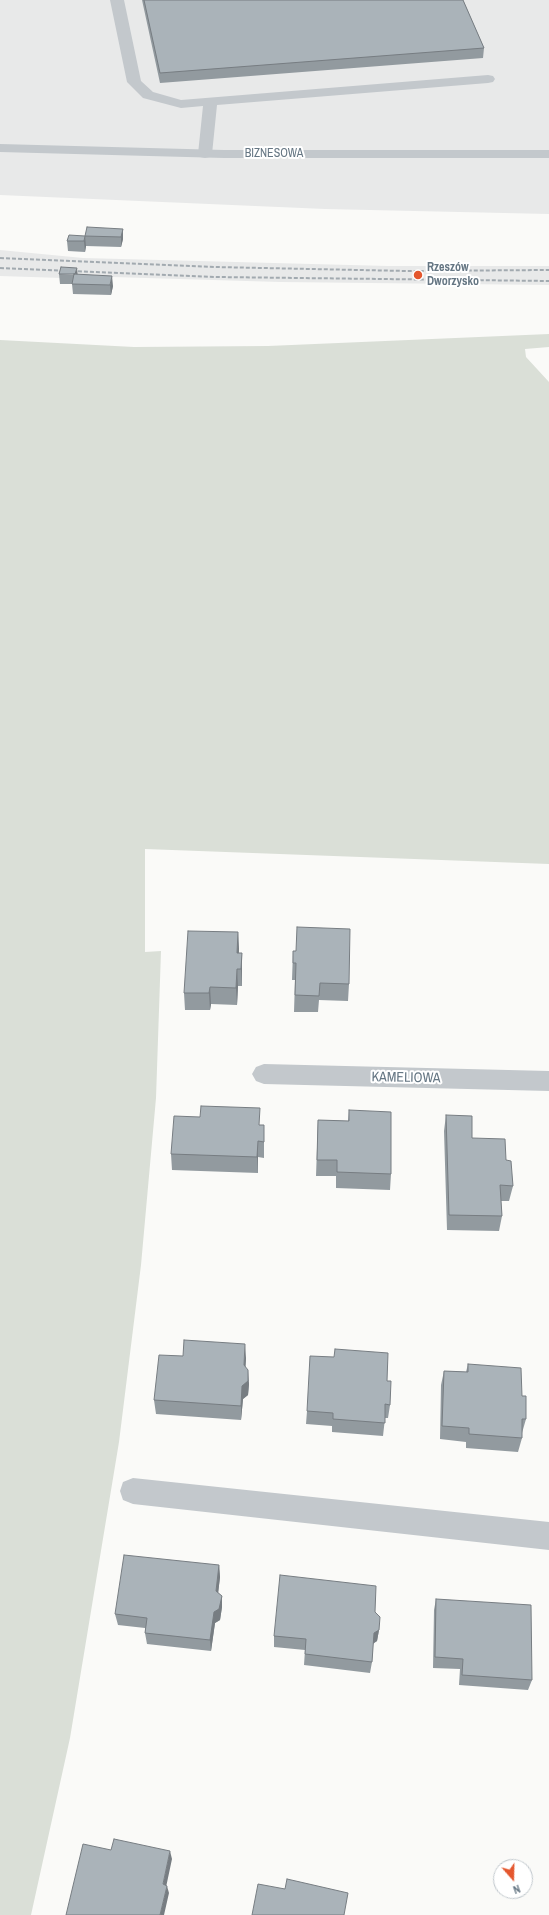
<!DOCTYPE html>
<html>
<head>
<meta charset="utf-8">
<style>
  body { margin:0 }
  #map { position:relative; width:549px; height:1915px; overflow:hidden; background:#fafaf8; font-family:"Archivo Narrow",sans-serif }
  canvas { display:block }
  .north { position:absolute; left:493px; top:1859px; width:40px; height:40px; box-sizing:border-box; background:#fff; border:1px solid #c1c8cd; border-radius:50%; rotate:160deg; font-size:11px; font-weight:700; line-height:16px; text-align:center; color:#657683 }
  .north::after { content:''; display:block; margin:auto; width:14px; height:18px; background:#e4572e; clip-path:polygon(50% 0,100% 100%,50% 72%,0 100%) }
</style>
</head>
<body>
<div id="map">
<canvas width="549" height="1915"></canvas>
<div class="north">N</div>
</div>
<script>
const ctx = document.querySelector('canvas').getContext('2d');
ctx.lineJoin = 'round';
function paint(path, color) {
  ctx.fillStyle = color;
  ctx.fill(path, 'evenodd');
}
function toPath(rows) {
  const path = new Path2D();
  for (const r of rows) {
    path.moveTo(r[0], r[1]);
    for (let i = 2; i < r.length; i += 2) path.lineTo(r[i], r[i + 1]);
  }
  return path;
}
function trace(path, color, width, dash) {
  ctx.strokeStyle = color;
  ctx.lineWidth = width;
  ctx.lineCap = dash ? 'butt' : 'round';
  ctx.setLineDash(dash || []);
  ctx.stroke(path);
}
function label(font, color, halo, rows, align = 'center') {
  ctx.font = font + ' "Archivo Narrow",sans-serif';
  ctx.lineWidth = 4;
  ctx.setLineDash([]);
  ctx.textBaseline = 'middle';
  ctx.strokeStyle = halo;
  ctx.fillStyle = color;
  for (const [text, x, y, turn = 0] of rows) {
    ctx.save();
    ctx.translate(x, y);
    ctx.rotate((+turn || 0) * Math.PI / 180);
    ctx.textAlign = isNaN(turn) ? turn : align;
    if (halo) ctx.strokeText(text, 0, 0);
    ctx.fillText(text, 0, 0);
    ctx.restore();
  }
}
paint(toPath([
  [0,0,549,0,549,214,325,209,0,195],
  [0,250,83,258,160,260,388,266,549,266,549,285,280,282,79,276,62,278,0,276]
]), '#e8e9e9');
paint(toPath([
  [549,334,549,347,525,349,526,357,549,382,549,864,145,849,145,952,161,951,156,1098,141,1265,119,1442,70,1738,31,1915,0,1915,0,340,134,347,268,346]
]), '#dadfd7');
paint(toPath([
  [110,0,124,0,141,81,153,92,181,100,488,75,493,76,495,79,493,82,488,83,217,105,212,154,210,157,205,158,200,157,198,154,203,106,181,108,143,98,127,82,110,0]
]), '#c3c8cc');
paint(toPath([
  [0,144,224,150,549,150,549,158,224,158,0,152,0,144],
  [264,1064,549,1071,549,1091,264,1084,256,1081,252,1074,256,1067,264,1064],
  [133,1478,549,1522,549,1550,133,1504,123,1500,120,1491,123,1482,133,1478]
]), '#c3c8cc');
trace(toPath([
  [0,258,214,267,407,271,549,270],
  [0,268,216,277,549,281]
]), '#a2aab0', 2, [4, 2]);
paint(toPath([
  [142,0,463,0,484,48,483,58,160,83],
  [123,229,123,239,121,247,86,246,85,252,68,251,67,241,85,236],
  [59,274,78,275,113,286,111,295,73,294,72,284,60,284],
  [238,932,239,953,242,953,242,986,238,986,237,1005,211,1004,210,1010,185,1010,184,993],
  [293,951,349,984,348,1001,319,1000,318,1012,294,1012,295,980,292,980],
  [349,1110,391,1174,390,1190,336,1188,336,1176,316,1176,318,1120,348,1121],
  [446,1115,472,1138,506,1160,513,1186,509,1201,501,1201,502,1216,499,1231,447,1230,444,1131],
  [260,1125,264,1141,264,1158,258,1157,258,1173,172,1170,171,1154],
  [334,1357,387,1381,390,1405,388,1418,385,1418,383,1436,332,1432,332,1426,306,1424,307,1411],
  [246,1358,245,1367,249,1384,248,1395,243,1399,241,1420,156,1414,154,1400],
  [468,1364,522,1396,526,1419,522,1433,522,1438,518,1452,466,1448,466,1442,440,1439,441,1385,444,1371,466,1372],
  [219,1565,220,1577,218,1593,222,1596,222,1607,220,1620,215,1623,211,1651,147,1644,145,1633,145,1628,118,1625,115,1614],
  [436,1599,532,1680,528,1690,459,1685,460,1669,433,1668,434,1610],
  [375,1612,379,1630,377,1641,373,1644,372,1662,370,1673,304,1665,305,1650,274,1647,274,1636]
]), '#929a9f');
paint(toPath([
  [123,229,123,239,121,247,121,237],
  [85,236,86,246,85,252,84,241],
  [77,268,78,278,76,285,75,274],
  [112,276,113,286,111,295,110,285],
  [238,932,239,949,238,970,237,953],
  [242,953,242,986,241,969],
  [237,969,238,986,237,1005,236,988],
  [210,987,211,1004,210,1010,209,993],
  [258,1141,258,1173,257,1157],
  [245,1344,246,1358,245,1379,244,1365],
  [248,1370,249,1384,248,1395,243,1399,241,1420,241,1406,242,1386],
  [219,1565,220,1577,217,1603,216,1591],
  [222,1596,222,1607,220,1620,215,1623,211,1651,210,1640,214,1612],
  [379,1630,377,1641,372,1644,374,1633],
  [170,1851,172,1859,165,1892,163,1884],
  [167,1886,169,1893,164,1915,160,1915]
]), '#777d82');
const building = toPath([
  [144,0,463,0,484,48,160,73,144,0],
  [87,227,123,229,121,237,85,236,84,241,67,241,69,235,85,236,87,227],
  [61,267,77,268,75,274,59,274,61,267],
  [74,274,112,276,110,285,72,284,74,274],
  [297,927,350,929,349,984,320,983,319,996,295,995,296,963,293,963,293,951,296,951,297,927],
  [188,931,238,932,237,953,242,953,241,969,237,969,236,988,210,987,209,993,184,993,188,931],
  [201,1106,260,1108,259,1125,264,1125,264,1142,258,1141,257,1157,171,1154,174,1116,200,1117,201,1106],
  [349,1110,391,1112,391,1174,337,1172,337,1160,317,1160,318,1120,349,1121,349,1110],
  [446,1115,472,1116,472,1138,505,1139,506,1160,511,1161,513,1186,500,1185,502,1216,449,1215,446,1115],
  [184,1340,245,1344,244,1365,248,1370,248,1381,242,1386,241,1406,154,1400,159,1355,183,1356,184,1340],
  [335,1349,388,1353,387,1381,391,1381,390,1405,385,1404,385,1423,333,1419,333,1413,307,1411,310,1356,334,1357,335,1349],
  [468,1364,521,1368,522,1396,526,1396,526,1419,522,1419,522,1438,469,1434,469,1428,442,1426,444,1371,468,1372,468,1364],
  [124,1555,219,1565,216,1591,222,1596,219,1609,214,1612,210,1640,145,1633,147,1618,115,1614,124,1555],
  [280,1575,376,1586,375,1612,380,1617,379,1630,374,1633,372,1662,305,1654,306,1639,274,1636,280,1575],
  [436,1599,531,1605,532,1680,462,1675,463,1659,435,1657,436,1599],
  [114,1839,170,1851,163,1884,167,1886,160,1915,66,1915,83,1844,111,1850,114,1839],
  [287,1879,348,1893,344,1915,252,1915,258,1884,285,1889,287,1879]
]);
paint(building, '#aab3b9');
trace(building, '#777d82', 1);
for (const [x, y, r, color] of [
  [418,275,5,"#e4572e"]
]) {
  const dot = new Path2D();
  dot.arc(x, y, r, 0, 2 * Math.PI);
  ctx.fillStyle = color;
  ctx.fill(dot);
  trace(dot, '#fff', 1.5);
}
label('12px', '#657683', '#fff', [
  ["BIZNESOWA",274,154]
]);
label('bold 12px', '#657683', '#fff', [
  ["Rzeszów",427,268],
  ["Dworzysko",427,282]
], 'left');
label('14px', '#657683', '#fff', [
  ["KAMELIOWA",406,1078,1]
]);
</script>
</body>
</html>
